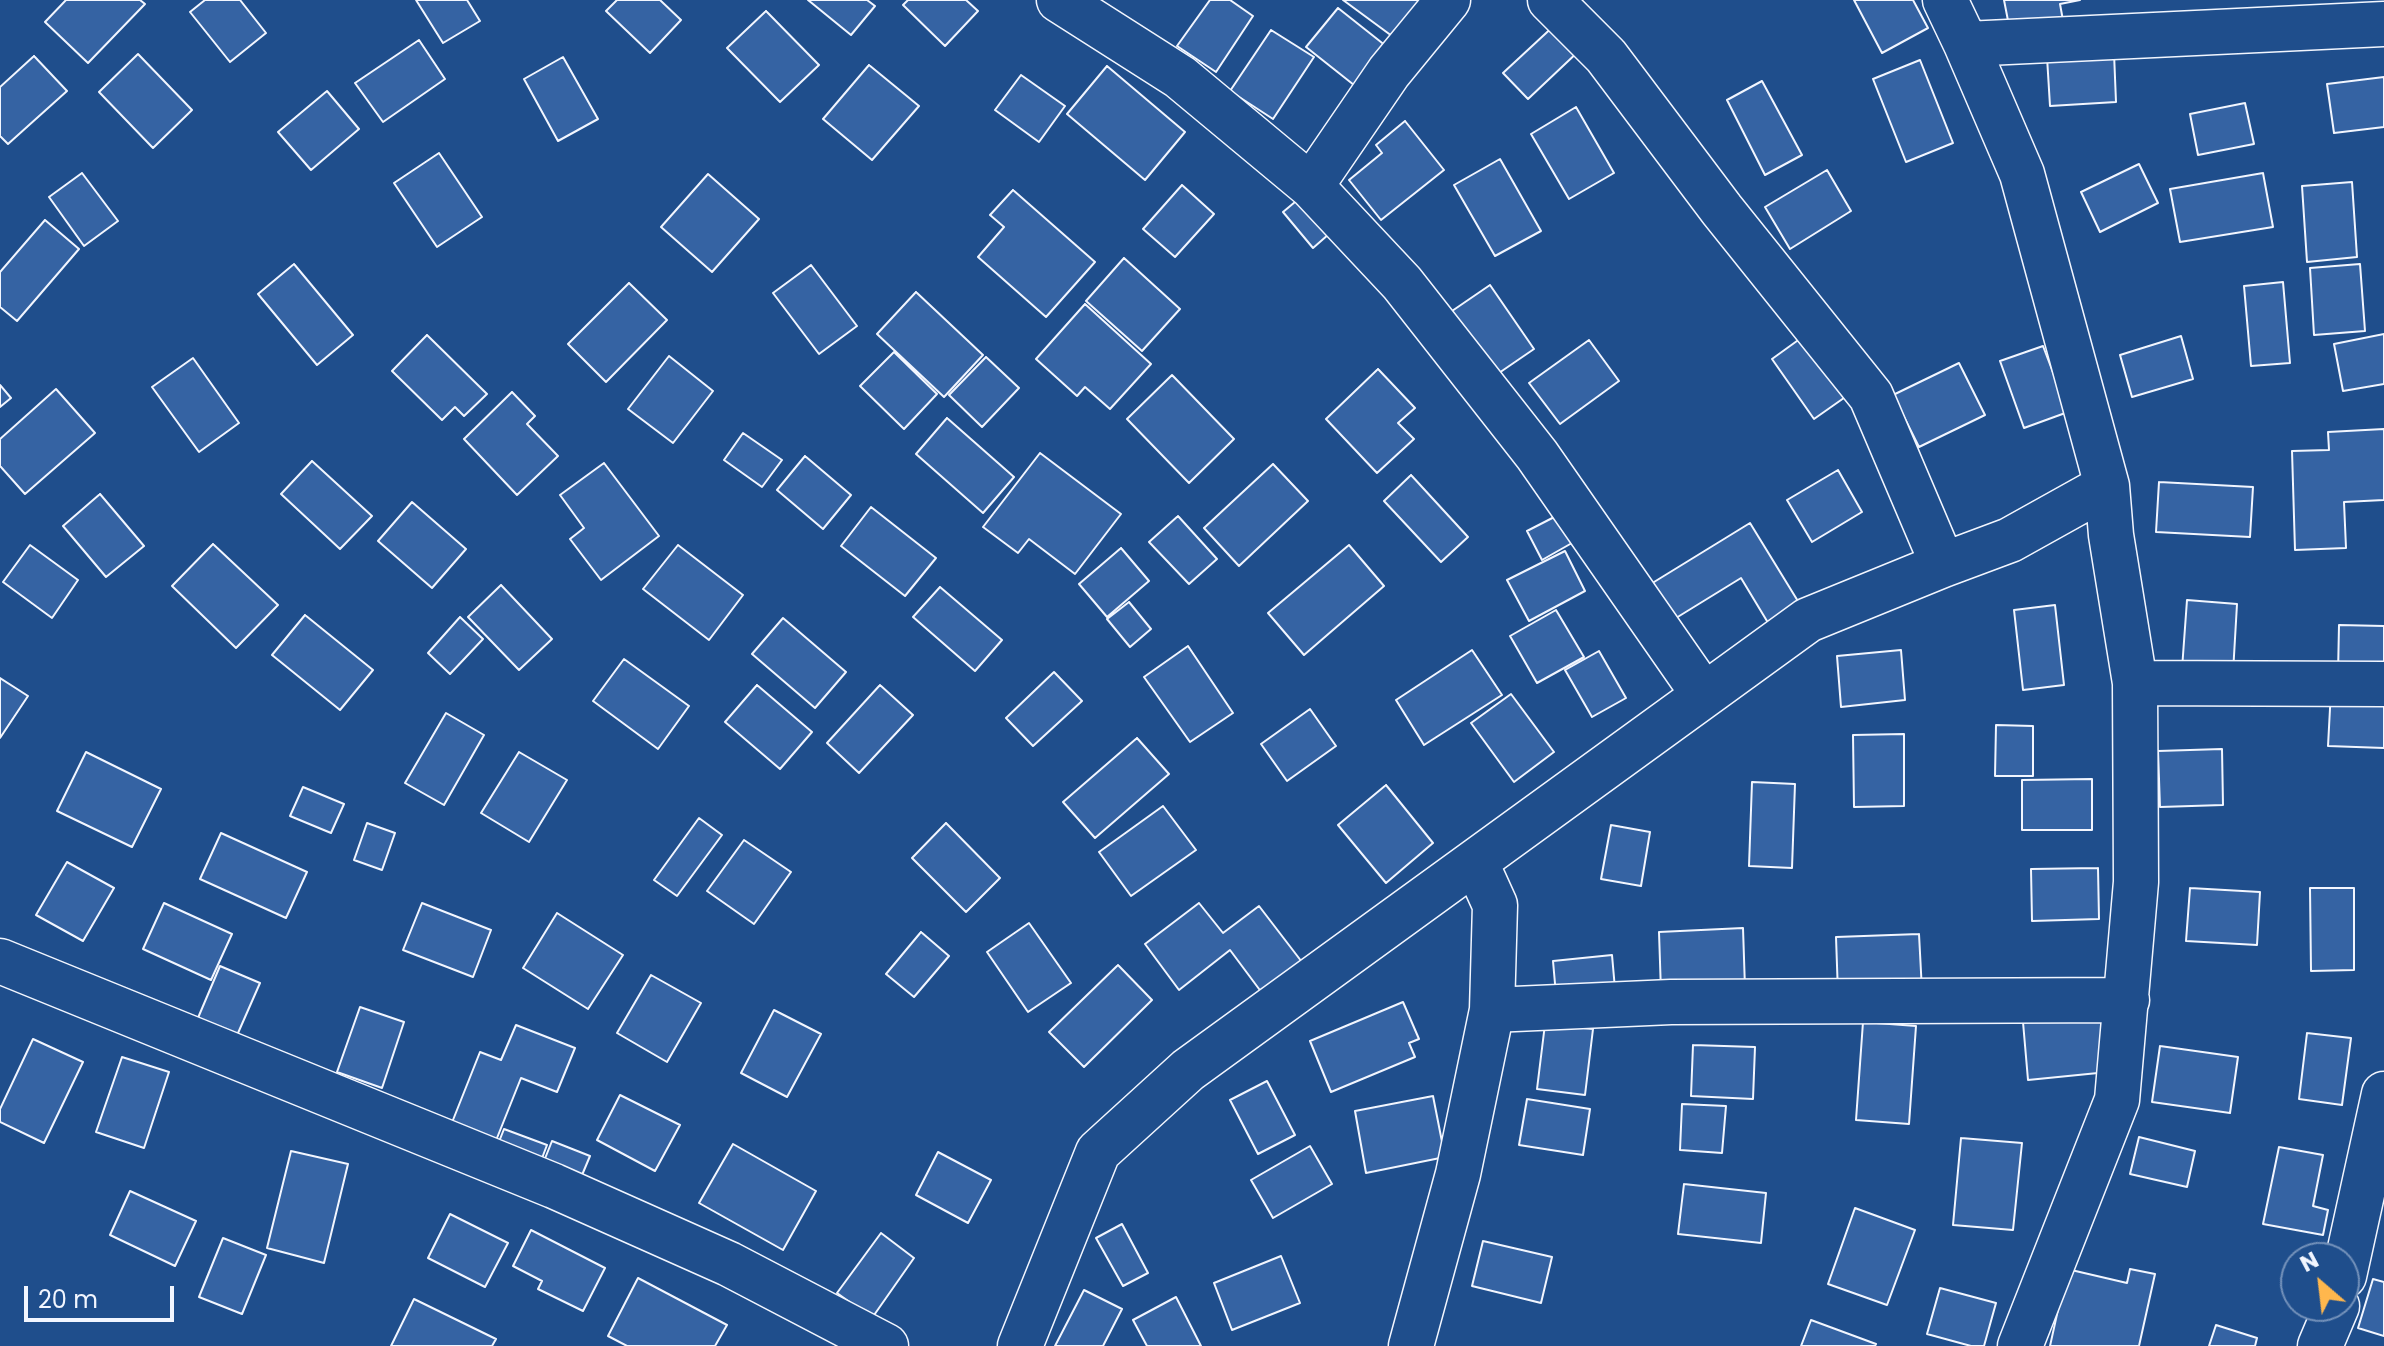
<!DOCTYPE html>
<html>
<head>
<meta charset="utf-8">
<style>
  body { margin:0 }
  #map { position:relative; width:2384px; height:1346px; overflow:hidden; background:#1f4e8c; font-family:Poppins,sans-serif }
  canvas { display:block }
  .north { position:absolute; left:2280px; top:1242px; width:80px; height:80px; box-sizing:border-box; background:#1f4e8c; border:2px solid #7391ba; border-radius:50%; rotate:332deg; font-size:22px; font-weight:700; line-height:32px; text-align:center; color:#f2f6ff }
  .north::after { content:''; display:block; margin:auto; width:28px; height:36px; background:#ffb74d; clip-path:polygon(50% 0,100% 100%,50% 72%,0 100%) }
  .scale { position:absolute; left:24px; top:1286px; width:150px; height:36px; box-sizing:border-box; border:4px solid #f2f6ff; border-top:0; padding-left:10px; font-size:24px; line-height:28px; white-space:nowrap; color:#f2f6ff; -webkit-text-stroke:6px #1f4e8c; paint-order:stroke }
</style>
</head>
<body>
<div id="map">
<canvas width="2384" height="1346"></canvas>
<div class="north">N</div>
<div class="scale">20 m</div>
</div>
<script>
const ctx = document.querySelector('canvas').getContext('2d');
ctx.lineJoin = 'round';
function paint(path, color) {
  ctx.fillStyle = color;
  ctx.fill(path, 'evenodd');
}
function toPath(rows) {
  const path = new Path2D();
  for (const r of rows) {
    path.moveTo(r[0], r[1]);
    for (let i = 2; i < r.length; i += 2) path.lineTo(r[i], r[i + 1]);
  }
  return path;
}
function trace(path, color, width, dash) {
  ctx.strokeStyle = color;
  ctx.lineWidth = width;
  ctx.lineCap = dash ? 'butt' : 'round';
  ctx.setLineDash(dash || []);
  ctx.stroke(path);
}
const building = toPath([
  [66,0,140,0,145,4,88,63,45,22,66,0],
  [205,0,240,0,266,33,230,62,190,12,205,0],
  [416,0,467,0,480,21,443,43,416,0],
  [617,0,660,0,681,20,650,53,606,11,617,0],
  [808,0,867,0,875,6,851,35,808,0],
  [908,0,966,0,978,11,945,46,903,5,908,0],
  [1210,0,1230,0,1253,16,1216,72,1177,46,1210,0],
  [1343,0,1424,0,1396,39,1343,0],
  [1854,0,1913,0,1928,28,1882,53,1854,0],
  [2004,0,2080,0,2060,4,2064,26,2011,36,2004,0],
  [1338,8,1391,50,1359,89,1306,47,1338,8],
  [766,11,819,65,780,102,727,48,766,11],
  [1558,22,1582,48,1528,99,1503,73,1558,22],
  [1271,30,1314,57,1273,119,1230,91,1271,30],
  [419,40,445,79,383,122,355,83,419,40],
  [2114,53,2116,102,2050,106,2047,57,2114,53],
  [138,54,192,110,153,148,99,92,138,54],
  [34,56,67,91,8,144,0,136,0,87,34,56],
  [563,57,598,119,558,141,524,79,563,57],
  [1920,60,1953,143,1906,162,1873,79,1920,60],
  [869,65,919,106,872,160,823,119,869,65],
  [1107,66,1185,132,1145,180,1067,114,1107,66],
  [1021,75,1065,106,1039,142,995,110,1021,75],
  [2384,77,2384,127,2334,133,2327,84,2384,77],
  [1762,81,1802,155,1765,175,1727,100,1762,81],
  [327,91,359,129,311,170,278,132,327,91],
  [2245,103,2254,144,2198,155,2190,114,2245,103],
  [1576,107,1614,173,1569,199,1531,134,1576,107],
  [1405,121,1444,170,1381,220,1349,180,1382,153,1376,145,1405,121],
  [439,153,482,217,437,247,394,183,439,153],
  [1500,159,1541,231,1495,256,1454,185,1500,159],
  [2139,164,2158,203,2100,232,2081,192,2139,164],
  [1827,170,1851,211,1790,249,1765,207,1827,170],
  [82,173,118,221,84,246,49,197,82,173],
  [2263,173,2273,227,2180,242,2170,189,2263,173],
  [708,174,759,219,712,272,661,227,708,174],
  [2352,182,2357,257,2307,262,2302,186,2352,182],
  [1182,185,1214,214,1175,257,1143,229,1182,185],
  [1013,190,1095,262,1046,317,978,257,1004,227,990,215,1013,190],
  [1307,192,1337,227,1313,248,1283,212,1307,192],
  [45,220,79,249,17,321,0,307,0,272,45,220],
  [1124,258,1180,309,1142,351,1086,301,1124,258],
  [294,264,353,335,317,365,258,294,294,264],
  [2360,264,2365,331,2314,335,2310,268,2360,264],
  [811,265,857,326,819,354,773,293,811,265],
  [2283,282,2290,363,2251,366,2244,286,2283,282],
  [629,283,667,320,606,382,568,344,629,283],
  [1490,285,1534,349,1496,375,1452,311,1490,285],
  [916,292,983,355,944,397,877,334,916,292],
  [1085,304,1151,364,1110,409,1085,387,1077,396,1036,359,1085,304],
  [1808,333,1851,393,1814,419,1772,359,1808,333],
  [2384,334,2384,384,2343,391,2334,344,2384,334],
  [427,335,487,394,464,416,455,407,442,420,392,371,427,335],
  [2181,336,2193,379,2132,397,2120,355,2181,336],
  [1589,340,1619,381,1560,424,1529,383,1589,340],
  [2043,346,2068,412,2024,428,2000,361,2043,346],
  [894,352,937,394,904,429,860,386,894,352],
  [669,356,713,391,673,443,628,409,669,356],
  [986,357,1019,388,982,427,949,395,986,357],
  [193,358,239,423,199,452,152,387,193,358],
  [1959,363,1985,415,1919,447,1893,395,1959,363],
  [1378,369,1415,408,1398,423,1414,439,1377,473,1326,419,1378,369],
  [1172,375,1234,439,1189,483,1127,419,1172,375],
  [0,385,11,398,0,407,0,385],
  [56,389,95,433,25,494,0,466,0,439,56,389],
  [512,392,535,416,527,424,558,456,517,495,464,439,512,392],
  [947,418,1014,477,983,513,916,454,947,418],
  [2384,429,2384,500,2344,502,2346,548,2295,550,2292,451,2329,450,2328,432,2384,429],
  [743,433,782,460,762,487,724,460,743,433],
  [1040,453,1121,514,1075,574,1029,539,1018,553,983,527,1040,453],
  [805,456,851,495,823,529,777,490,805,456],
  [312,461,372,516,340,549,281,494,312,461],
  [604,463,659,536,601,580,570,539,584,528,560,495,604,463],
  [1273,464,1308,501,1239,566,1204,528,1273,464],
  [1838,470,1862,512,1812,542,1787,500,1838,470],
  [1411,475,1468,537,1441,562,1384,501,1411,475],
  [2159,482,2253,487,2250,537,2156,532,2159,482],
  [100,494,144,546,106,577,63,526,100,494],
  [412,502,466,549,432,588,378,541,412,502],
  [871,507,936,558,905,596,841,546,871,507],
  [1564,512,1579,539,1542,560,1527,531,1564,512],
  [1178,516,1217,559,1189,584,1149,542,1178,516],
  [1750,523,1804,611,1773,631,1741,578,1663,626,1641,590,1750,523],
  [213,544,278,605,236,648,172,586,213,544],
  [30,545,78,580,52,618,3,582,30,545],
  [678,545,743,595,709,640,643,589,678,545],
  [1349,545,1384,586,1304,655,1268,613,1349,545],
  [1121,548,1149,581,1107,617,1079,584,1121,548],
  [1565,551,1585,591,1529,621,1507,580,1565,551],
  [501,585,552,639,519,670,468,617,501,585],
  [940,587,1002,640,975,671,913,617,940,587],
  [2187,600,2237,604,2233,673,2182,669,2187,600],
  [1129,602,1151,629,1130,647,1107,619,1129,602],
  [2055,605,2064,685,2023,690,2014,610,2055,605],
  [1556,610,1584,657,1537,683,1510,636,1556,610],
  [305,615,373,670,340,710,272,655,305,615],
  [460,617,483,639,450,674,428,653,460,617],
  [783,618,846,672,815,708,752,654,783,618],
  [2339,625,2384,626,2384,674,2338,674,2339,625],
  [1188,646,1233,713,1190,742,1144,677,1188,646],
  [1472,650,1502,695,1424,745,1396,700,1472,650],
  [1901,650,1905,700,1841,707,1837,656,1901,650],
  [1599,651,1626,698,1592,717,1565,670,1599,651],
  [624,659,689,706,658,749,593,701,624,659],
  [1054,672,1082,701,1033,746,1006,718,1054,672],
  [0,678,28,696,0,738,0,678],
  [757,685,812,732,780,769,725,722,757,685],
  [880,685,913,715,859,773,827,743,880,685],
  [2331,690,2384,692,2384,748,2328,746,2331,690],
  [1511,694,1554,752,1514,782,1471,723,1511,694],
  [1310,709,1336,746,1287,781,1261,744,1310,709],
  [446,713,484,735,444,805,405,783,446,713],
  [1996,725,2033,726,2033,776,1995,776,1996,725],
  [1904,734,1904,806,1854,807,1853,735,1904,734],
  [1137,738,1169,774,1095,838,1063,802,1137,738],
  [2222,749,2223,805,2160,807,2158,751,2222,749],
  [86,752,161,789,132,847,57,811,86,752],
  [519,752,567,780,529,842,481,813,519,752],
  [2092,779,2092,830,2022,830,2022,780,2092,779],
  [1752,782,1795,784,1792,868,1749,866,1752,782],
  [1386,785,1433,843,1386,883,1338,825,1386,785],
  [303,787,344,804,331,833,290,816,303,787],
  [1163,806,1196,850,1131,896,1099,852,1163,806],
  [699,818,722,835,677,896,654,880,699,818],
  [367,823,395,833,382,870,354,860,367,823],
  [946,823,1000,878,966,912,912,858,946,823],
  [1611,825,1650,832,1641,886,1601,879,1611,825],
  [221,833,307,872,286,918,200,879,221,833],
  [744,840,791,872,754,924,707,891,744,840],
  [67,862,114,888,83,941,36,915,67,862],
  [2098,868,2099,919,2032,921,2031,869,2098,868],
  [2190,888,2260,892,2257,945,2186,941,2190,888],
  [2310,888,2354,888,2354,970,2311,971,2310,888],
  [164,903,232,934,211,980,143,949,164,903],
  [422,903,491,930,473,977,403,950,422,903],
  [1199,903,1223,933,1259,906,1305,966,1265,997,1230,950,1179,990,1145,944,1199,903],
  [557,913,623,955,588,1009,523,968,557,913],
  [1029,923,1071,983,1028,1012,987,952,1029,923],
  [1743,928,1745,988,1661,992,1659,932,1743,928],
  [921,932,949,956,914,997,886,974,921,932],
  [1919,934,1922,991,1838,994,1836,937,1919,934],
  [1612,955,1615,989,1556,995,1553,961,1612,955],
  [1118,965,1152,1000,1084,1067,1049,1032,1118,965],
  [220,966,260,983,231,1049,192,1032,220,966],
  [651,975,701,1003,667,1062,617,1033,651,975],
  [1403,1002,1419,1039,1409,1043,1415,1057,1331,1092,1310,1041,1403,1002],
  [360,1007,404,1022,382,1088,337,1072,360,1007],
  [774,1010,821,1034,787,1097,741,1073,774,1010],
  [2103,1015,2108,1072,2028,1080,2023,1022,2103,1015],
  [1863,1022,1916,1026,1909,1124,1856,1120,1863,1022],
  [1545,1024,1593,1029,1585,1095,1537,1089,1545,1024],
  [516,1025,575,1048,557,1092,521,1078,495,1143,451,1125,480,1052,501,1060,516,1025],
  [2307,1033,2351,1038,2342,1105,2299,1099,2307,1033],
  [33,1039,83,1062,44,1143,0,1122,0,1109,33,1039],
  [1693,1045,1755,1047,1753,1099,1691,1096,1693,1045],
  [2160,1046,2238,1057,2230,1113,2152,1102,2160,1046],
  [122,1057,169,1072,144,1148,96,1132,122,1057],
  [1267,1081,1295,1135,1258,1154,1230,1100,1267,1081],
  [620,1095,680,1125,655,1171,597,1140,620,1095],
  [1433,1096,1445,1157,1366,1173,1355,1111,1433,1096],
  [1527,1099,1590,1109,1583,1155,1519,1145,1527,1099],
  [1682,1104,1726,1106,1722,1153,1680,1150,1682,1104],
  [504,1129,547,1145,536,1174,493,1157,504,1129],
  [2139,1137,2195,1151,2187,1187,2130,1174,2139,1137],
  [1961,1138,2022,1143,2013,1230,1953,1225,1961,1138],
  [552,1141,590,1156,577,1187,540,1171,552,1141],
  [733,1144,816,1191,783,1250,699,1203,733,1144],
  [1310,1146,1332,1184,1273,1218,1251,1180,1310,1146],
  [2279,1147,2323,1155,2313,1206,2328,1210,2323,1235,2263,1224,2279,1147],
  [291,1151,348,1164,324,1263,267,1248,291,1151],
  [938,1152,991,1180,968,1223,916,1195,938,1152],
  [1684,1184,1766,1193,1761,1243,1678,1234,1684,1184],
  [130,1191,196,1221,175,1266,110,1235,130,1191],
  [1855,1208,1915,1230,1887,1305,1828,1284,1855,1208],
  [450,1214,508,1243,485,1287,428,1258,450,1214],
  [1122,1224,1148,1273,1123,1286,1096,1238,1122,1224],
  [531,1230,605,1268,583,1311,538,1289,542,1281,513,1266,531,1230],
  [881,1233,914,1258,872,1318,837,1293,881,1233],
  [223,1238,266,1255,242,1314,199,1297,223,1238],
  [1483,1241,1552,1257,1541,1303,1472,1286,1483,1241],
  [1281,1256,1300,1303,1232,1330,1214,1283,1281,1256],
  [2067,1269,2127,1283,2130,1269,2155,1274,2139,1346,2050,1346,2067,1269],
  [638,1278,727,1325,715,1346,627,1346,608,1336,638,1278],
  [2373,1279,2384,1282,2384,1336,2358,1328,2373,1279],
  [1940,1288,1996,1303,1984,1346,1971,1346,1927,1334,1940,1288],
  [1084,1290,1122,1309,1103,1346,1055,1346,1084,1290],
  [1176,1297,1201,1346,1147,1346,1133,1320,1176,1297],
  [414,1299,496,1339,492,1346,391,1346,414,1299],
  [1811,1320,1876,1344,1875,1346,1801,1346,1811,1320],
  [2216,1325,2257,1338,2255,1346,2209,1346,2216,1325]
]);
paint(building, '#3563a3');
trace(building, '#f2f6ff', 2);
const minor = toPath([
  [1059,0,1180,77,1311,186,1402,283,1537,455,1704,695],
  [1550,0,1606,56,1722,210,1871,396,1943,565],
  [1945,0,1966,44,2022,174,2107,486,2111,535,2135,683,2136,882,2117,1100,2020,1346],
  [1966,44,2384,24],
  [1311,186,1389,72,1448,0],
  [2135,683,2384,684],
  [0,961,554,1186,729,1264,886,1346],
  [1492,1010,1671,1002,2127,1000],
  [2344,1276,2384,1094],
  [1020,1346,1098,1152,1188,1070,1808,620,1943,565,2010,540,2107,486],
  [1411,1346,1458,1174,1492,1010,1495,905,1476,863],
  [2320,1346,2337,1306]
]);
trace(minor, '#f2f6ff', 47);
trace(minor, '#1f4e8c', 44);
</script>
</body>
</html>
